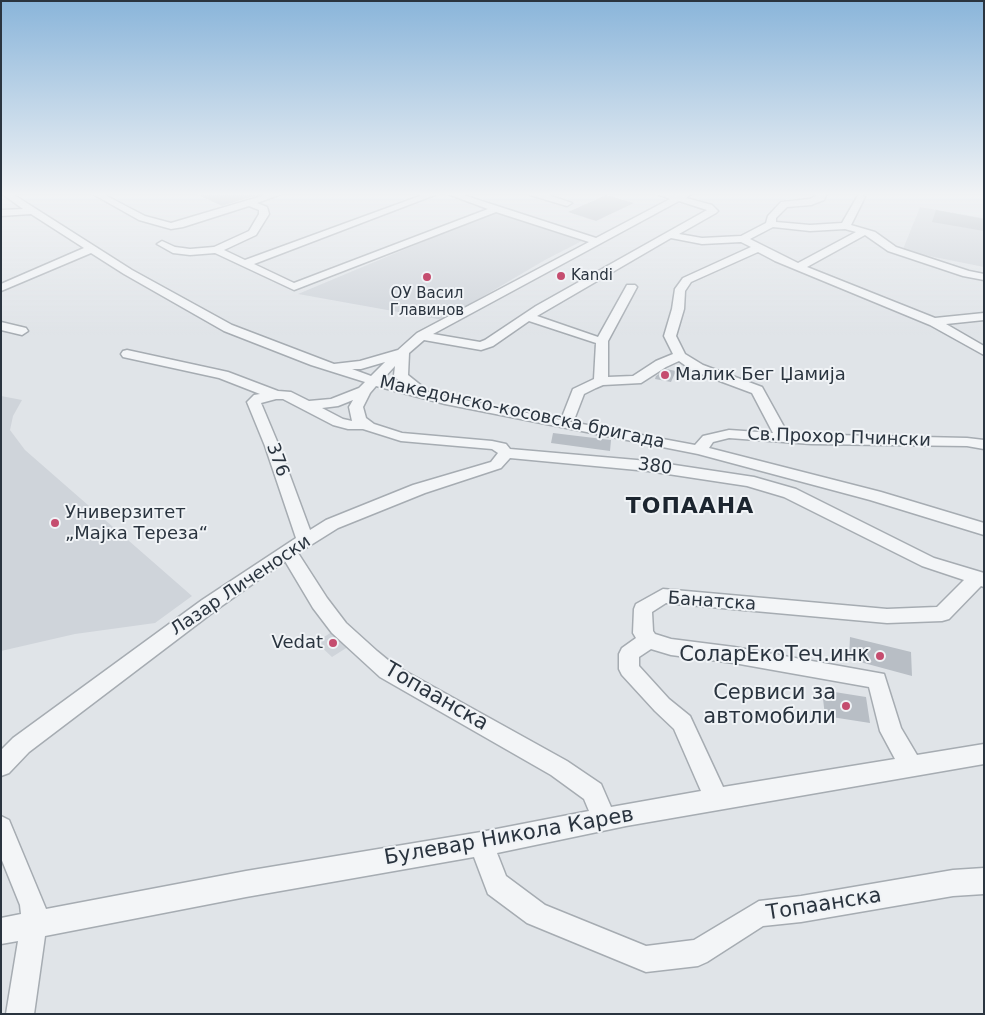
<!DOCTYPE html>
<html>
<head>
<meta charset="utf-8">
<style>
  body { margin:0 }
  #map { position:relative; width:985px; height:1015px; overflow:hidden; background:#e0e4e8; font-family:"DejaVu Sans",sans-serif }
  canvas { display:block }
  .frame { position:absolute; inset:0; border:2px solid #2a343f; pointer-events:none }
</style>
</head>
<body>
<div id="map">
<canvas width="985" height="1015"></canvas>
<div class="frame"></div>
</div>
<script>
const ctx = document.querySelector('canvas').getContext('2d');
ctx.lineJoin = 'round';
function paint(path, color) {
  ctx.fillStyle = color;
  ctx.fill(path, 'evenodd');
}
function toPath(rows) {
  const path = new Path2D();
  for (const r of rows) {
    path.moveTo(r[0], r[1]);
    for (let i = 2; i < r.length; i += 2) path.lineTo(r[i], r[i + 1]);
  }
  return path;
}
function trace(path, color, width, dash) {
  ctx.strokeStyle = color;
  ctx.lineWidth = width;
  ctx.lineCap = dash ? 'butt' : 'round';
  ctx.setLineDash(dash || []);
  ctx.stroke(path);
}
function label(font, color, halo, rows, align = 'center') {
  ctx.font = font + ' "DejaVu Sans",sans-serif';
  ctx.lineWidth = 4;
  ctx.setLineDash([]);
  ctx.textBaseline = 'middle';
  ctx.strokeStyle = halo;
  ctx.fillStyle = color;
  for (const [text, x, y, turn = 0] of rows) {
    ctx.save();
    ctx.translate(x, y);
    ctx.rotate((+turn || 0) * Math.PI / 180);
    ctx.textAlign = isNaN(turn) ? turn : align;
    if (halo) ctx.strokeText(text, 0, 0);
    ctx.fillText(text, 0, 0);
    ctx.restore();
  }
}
paint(toPath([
  [920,207,984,218,984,267,909,252,903,249],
  [496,211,582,241,545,260,443,320,298,294],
  [1,396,22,400,13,416,10,430,25,450,192,596,155,623,75,634,1,651],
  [335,630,351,645,332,657,316,642]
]), '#cfd4da');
paint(toPath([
  [194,193,257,193,257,195,222,206],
  [606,195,634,203,596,221,568,212],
  [936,210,984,219,984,231,932,222],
  [666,369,676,371,671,382,655,379,656,376],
  [553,433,611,440,610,451,551,443],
  [850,637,911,652,912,676,849,659],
  [822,690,866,697,870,723,825,716]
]), '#b8bec5');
const minor = toPath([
  [1,193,11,193,132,270,232,325,334,364,360,361,398,350,417,333,589,242,496,212,294,290,215,253,190,255,173,253,157,244,162,241,175,247,190,249,214,247,249,231,259,214,259,210,249,206,183,227,171,229,139,220,91,193,101,193,145,216,171,223,272,193,284,193,257,203,267,207,269,214,256,235,224,250,245,260,428,193,440,193,254,264,294,283,488,209,445,193,457,193,596,238,670,199,655,193,677,195,682,193,692,193,686,198,712,205,718,211,716,213,679,234,702,238,741,236,766,223,768,216,781,202,810,199,820,193,826,195,824,200,811,205,787,207,776,218,776,222,810,225,842,223,857,197,861,194,865,197,851,225,875,232,896,247,969,271,984,274,984,280,963,276,888,251,865,235,807,267,935,318,984,313,984,320,946,324,984,346,984,355,930,325,775,261,758,252,691,282,685,291,684,309,676,336,685,354,703,365,762,387,788,434,967,438,984,440,984,449,967,446,811,444,729,438,713,442,709,448,881,492,984,523,984,535,870,500,698,454,445,404,376,386,370,393,363,407,366,418,374,424,402,433,492,441,506,444,510,449,648,461,754,477,796,489,934,558,984,573,984,587,981,586,949,619,942,621,887,623,666,603,652,612,653,631,655,634,671,639,734,647,884,674,901,728,917,755,984,744,984,764,626,826,497,853,506,876,545,905,646,946,694,940,759,901,801,896,953,870,984,868,984,894,953,896,801,922,763,926,707,962,698,966,646,972,527,923,488,894,474,857,246,897,45,936,34,1014,6,1014,18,941,1,944,1,918,21,914,20,905,1,858,1,816,9,820,46,909,246,871,481,832,589,811,584,799,551,775,380,677,332,633,313,608,285,561,216,610,29,752,9,773,1,776,1,750,13,738,202,600,296,538,265,446,247,402,254,395,260,394,219,378,123,357,121,354,123,351,127,350,228,372,278,391,291,392,309,401,331,399,359,388,365,382,311,365,224,331,124,274,91,253,1,291,1,284,84,248,31,214,1,216,1,210,23,209,1,193],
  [679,201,707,210,536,306,485,340,480,342,433,334,679,201],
  [773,227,810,231,845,229,856,232,798,263,750,239,773,227],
  [671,238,702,244,741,242,751,247,683,278,675,289,672,309,664,336,673,354,656,361,633,376,608,377,608,341,637,287,635,285,627,285,598,337,537,316,671,238],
  [529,321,596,343,594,379,573,389,562,417,564,420,574,420,584,394,596,388,603,385,641,383,666,367,679,361,693,371,752,393,773,433,729,430,703,436,695,445,566,421,445,396,424,391,423,387,408,375,409,353,424,340,481,350,493,346,529,321],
  [385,362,371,376,352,369,361,369,385,362],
  [395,366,394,375,402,385,383,379,395,366],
  [276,399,283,399,333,425,348,429,363,429,401,441,492,449,498,453,491,462,413,485,326,520,310,530,279,446,261,403,276,399],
  [353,400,349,407,352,421,343,419,322,408,338,406,353,400],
  [510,458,648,471,747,486,784,497,922,566,964,580,937,607,887,609,663,589,636,604,634,609,633,633,636,638,622,648,619,654,619,669,622,675,655,711,674,729,701,791,611,807,601,784,567,761,394,665,377,651,346,623,327,598,298,553,338,528,425,493,501,468,510,458],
  [651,649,671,655,734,663,869,687,880,731,895,759,723,787,690,716,669,699,639,666,639,657,651,649],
  [529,193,542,193,572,203,567,206,530,195,529,193],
  [1,322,26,328,28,331,22,335,1,330,1,322]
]);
trace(minor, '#a6acb2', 3);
paint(minor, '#f3f5f7');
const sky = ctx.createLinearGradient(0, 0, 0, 335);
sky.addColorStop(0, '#8ab5da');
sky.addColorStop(0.58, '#f1f3f5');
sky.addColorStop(1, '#f1f3f500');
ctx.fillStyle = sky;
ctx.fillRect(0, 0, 985, 335);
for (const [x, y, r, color] of [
  [561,276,5,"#c54d6f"],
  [427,277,5,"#c54d6f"],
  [665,375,5,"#c54d6f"],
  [55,523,5,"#c54d6f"],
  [333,643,5,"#c54d6f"],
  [880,656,5,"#c54d6f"],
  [846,706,5,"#c54d6f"]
]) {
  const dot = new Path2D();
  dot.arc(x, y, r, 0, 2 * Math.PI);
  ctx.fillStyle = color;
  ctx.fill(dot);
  trace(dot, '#f0f3f6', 2);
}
label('15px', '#2a343f', '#f0f3f6', [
  ["Kandi",571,276],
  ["ОУ Васил",427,294,"center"],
  ["Главинов",427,311,"center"]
], 'left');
label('18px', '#2a343f', '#f0f3f6', [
  ["Малик Бег Џамија",675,375],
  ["Универзитет",65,513],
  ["„Мајка Тереза“",65,534],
  ["Vedat",323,643,"right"]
], 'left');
label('18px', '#2a343f', '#f0f3f6', [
  ["Македонско-косовска бригада",522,413,12],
  ["Св.Прохор Пчински",839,438,2],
  ["376",277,460,70],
  ["380",655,467,8],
  ["Лазар Личеноски",241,586,-34],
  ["Банатска",712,602,4]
]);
label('21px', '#2a343f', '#f0f3f6', [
  ["СоларЕкоТеч.инк",870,656],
  ["Сервиси за",836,694],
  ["автомобили",836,718]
], 'right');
label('21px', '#2a343f', '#f0f3f6', [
  ["Топаанска",436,697,30],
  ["Булевар Никола Карев",509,837,-10],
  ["Топаанска",824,905,-9]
]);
ctx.letterSpacing = '1px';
label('bold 22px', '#1c252f', '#f0f3f6', [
  ["ТОПААНА",690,507]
]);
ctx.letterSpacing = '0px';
</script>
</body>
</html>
